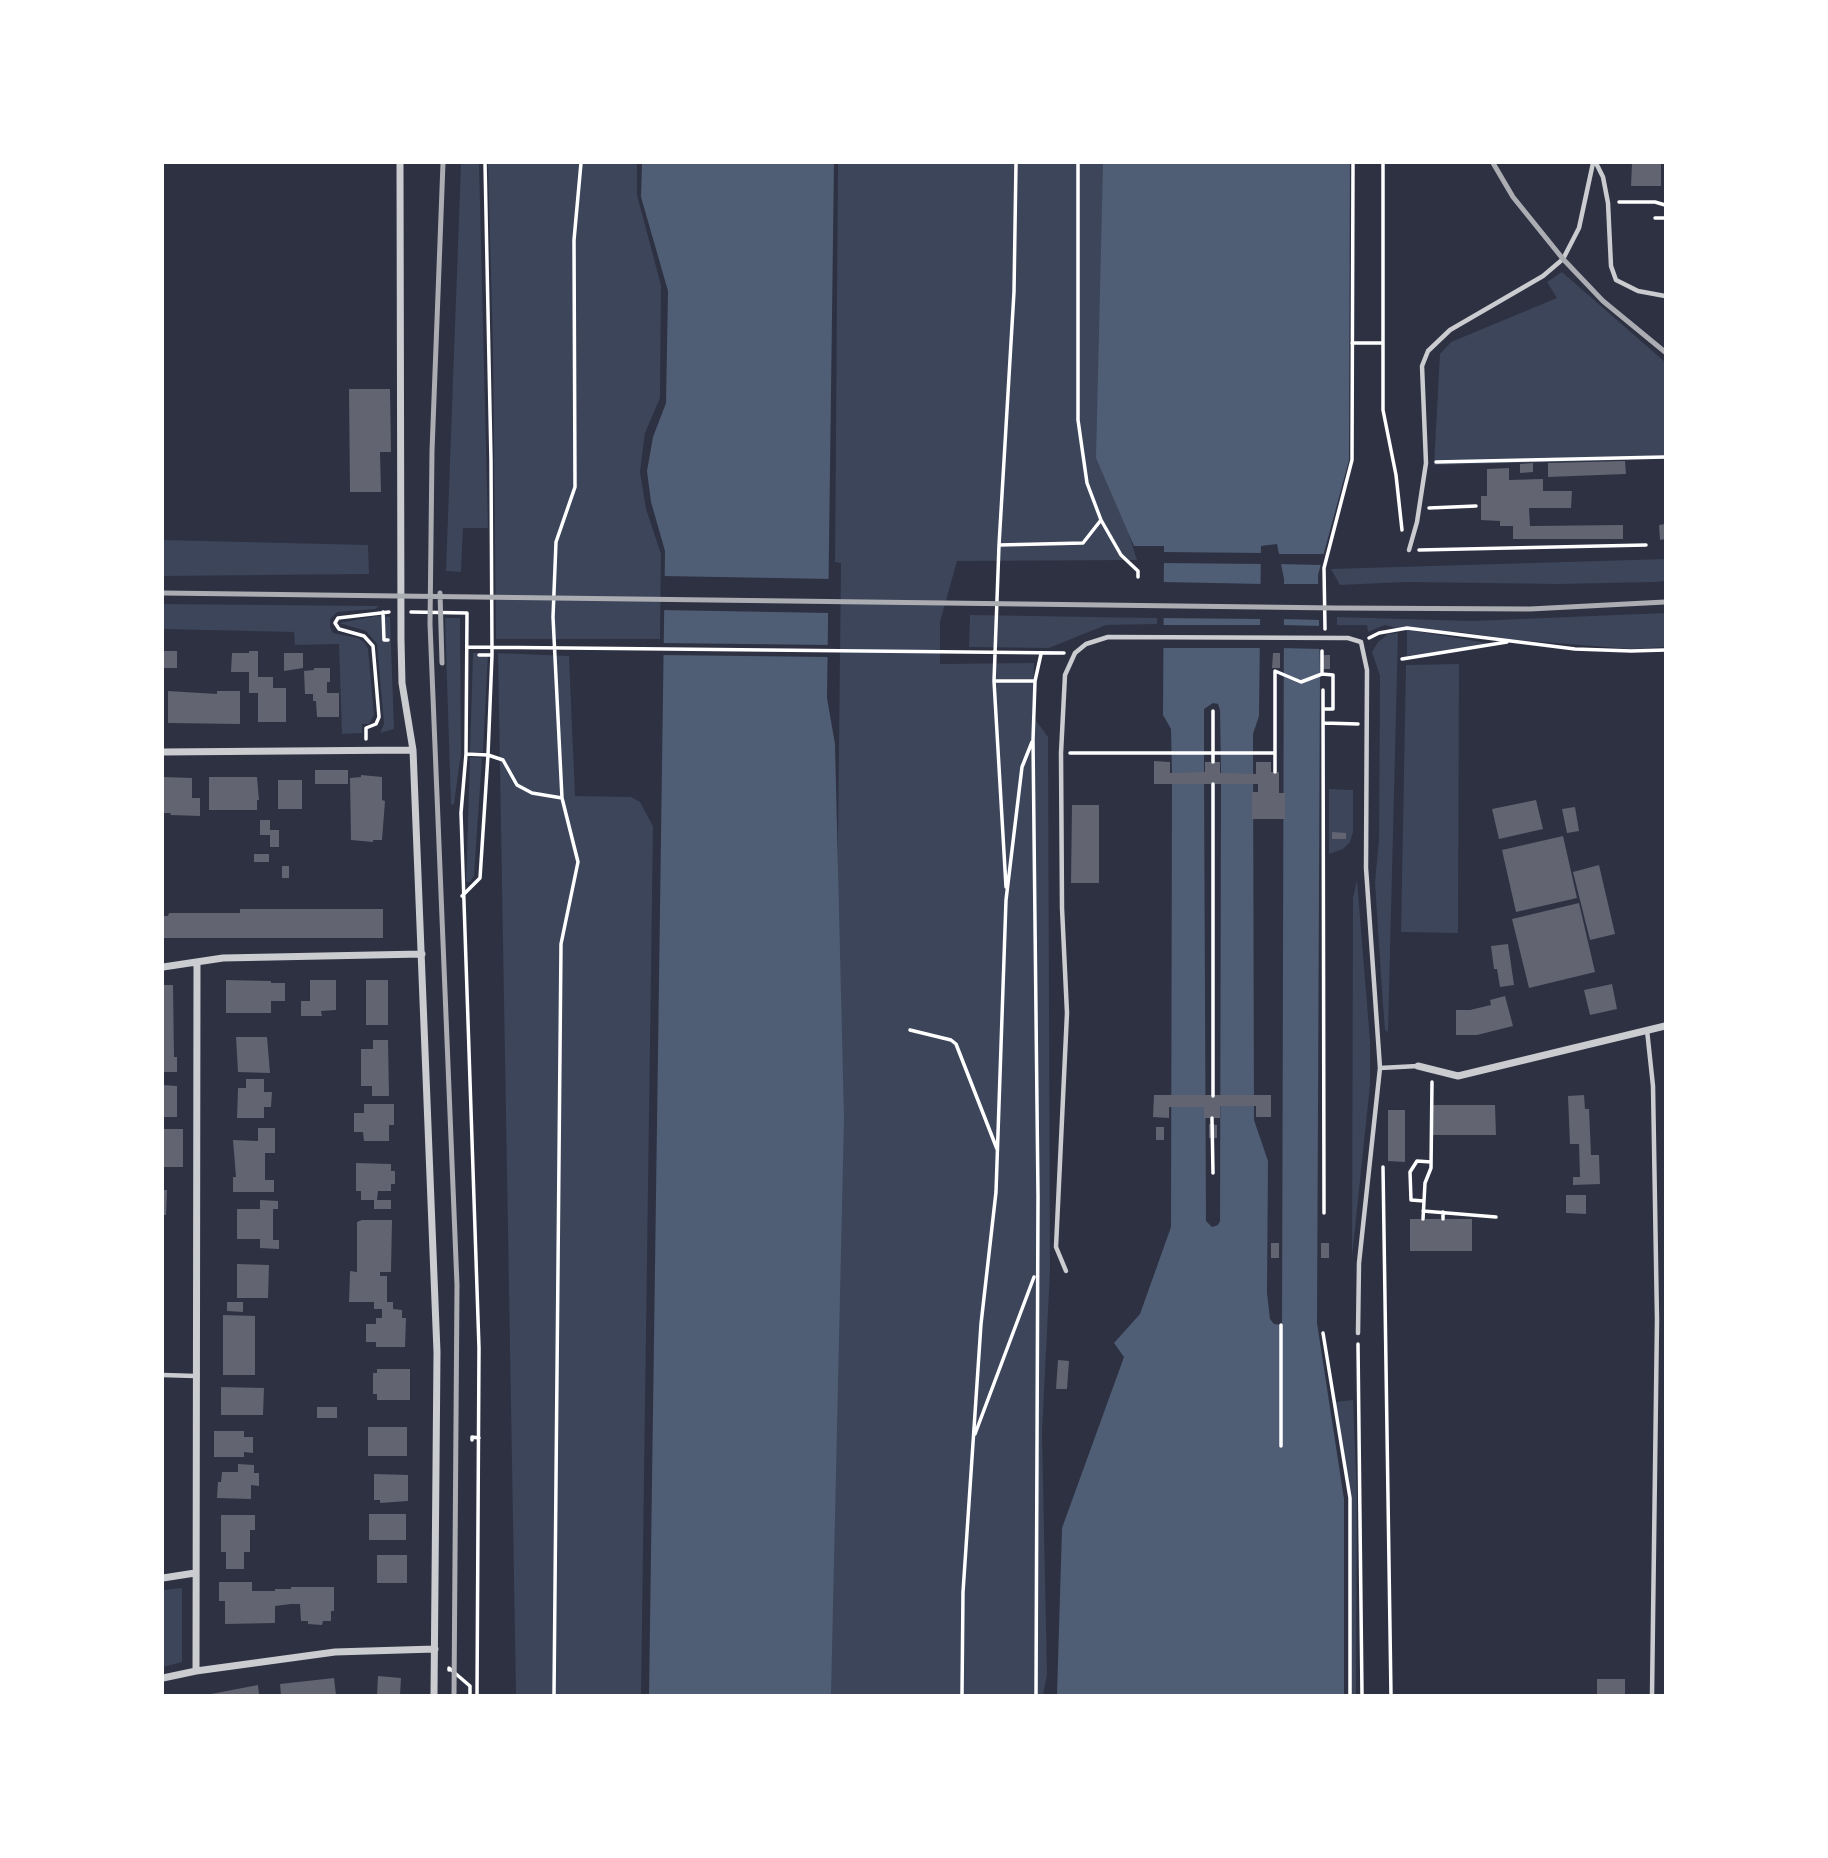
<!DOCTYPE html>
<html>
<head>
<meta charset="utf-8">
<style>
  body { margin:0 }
  #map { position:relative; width:1828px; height:1858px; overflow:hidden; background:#2d3142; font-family:"Crimson Pro",serif }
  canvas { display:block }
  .frame { position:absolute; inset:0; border:164px solid #fff; pointer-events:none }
</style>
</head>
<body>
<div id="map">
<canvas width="1828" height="1858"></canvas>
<div class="frame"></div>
</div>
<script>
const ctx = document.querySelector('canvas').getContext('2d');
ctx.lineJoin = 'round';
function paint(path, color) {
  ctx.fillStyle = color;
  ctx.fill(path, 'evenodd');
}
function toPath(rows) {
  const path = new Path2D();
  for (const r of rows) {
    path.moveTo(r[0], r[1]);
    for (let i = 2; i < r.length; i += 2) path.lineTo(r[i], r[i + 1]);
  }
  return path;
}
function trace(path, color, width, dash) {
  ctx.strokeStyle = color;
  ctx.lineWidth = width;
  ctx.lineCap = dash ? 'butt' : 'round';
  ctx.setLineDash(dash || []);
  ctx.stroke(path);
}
paint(toPath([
  [461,163,479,163,488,528,463,528,461,572,446,571],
  [488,163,637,163,637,195,661,285,660,398,645,433,640,472,646,509,661,554,660,639,496,639,493,350],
  [838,163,1109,163,1109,471,1137,560,957,561,940,622,940,664,1034,663,1032,715,1048,737,1050,1271,1042,1432,1047,1675,1043,1695,824,1695,835,1109,841,563,835,562],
  [1562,272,1665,362,1665,459,1434,465,1440,354,1451,342,1557,298,1547,282],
  [163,540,368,545,369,574,163,576],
  [1665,559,1665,581,1655,582,1559,584,1407,582,1340,585,1331,569],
  [163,604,379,606,375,609,337,612,330,619,330,627,333,633,358,638,364,642,368,649,374,715,369,724,362,724,362,733,342,734,339,644,295,645,294,632,163,629],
  [1665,613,1665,647,1632,649,1516,640,1460,632,1415,631,1493,644,1407,656,1407,631,1385,625,1368,632,1367,625,1337,625,1337,617,1472,621],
  [970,615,1157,618,1157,624,1106,625,1049,648,969,647],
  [377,616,390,617,394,729,380,733,384,724,377,644,366,631,339,623],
  [445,618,460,618,461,753,454,804,451,805],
  [1398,633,1388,1032,1385,1030,1382,992,1375,882,1379,840,1380,676,1372,652,1378,642,1388,634],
  [473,653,488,653,483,752,470,752],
  [498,653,569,656,575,796,631,797,640,802,653,826,641,1695,516,1695],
  [1459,664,1458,933,1401,932,1406,665],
  [470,757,482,758,474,876,470,882,466,882],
  [1329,789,1353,790,1353,832,1350,842,1343,849,1329,854],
  [1357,880,1370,1041,1370,1085,1352,1257,1353,898],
  [1353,1400,1357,1497,1356,1695,1351,1695,1351,1496,1335,1402],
  [182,1588,182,1662,163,1667,163,1590]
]), '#3c4559');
paint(toPath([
  [642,163,834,163,827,698,835,744,844,1118,831,1695,649,1695,665,551,651,502,647,471,653,437,666,403,668,291,641,197],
  [1103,163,1350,163,1349,460,1318,575,1320,674,1317,1323,1344,1499,1344,1695,1057,1695,1062,1528,1124,1357,1114,1343,1140,1314,1171,1227,1172,773,1171,729,1163,715,1164,546,1134,546,1096,458],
  [1277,544,1284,579,1282,1325,1274,1324,1270,1319,1267,1293,1268,1161,1254,1120,1253,734,1259,716,1261,546],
  [1213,703,1218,704,1220,710,1221,773,1220,1221,1218,1225,1212,1227,1206,1221,1204,773,1204,709]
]), '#4f5d75');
paint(toPath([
  [1161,552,1264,553,1264,564,1161,563],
  [1275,554,1327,554,1324,565,1278,564],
  [662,576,831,579,831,613,661,610],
  [1161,582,1264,584,1263,619,1160,618],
  [1281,584,1322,584,1322,620,1281,619],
  [1160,625,1263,625,1263,648,1160,648],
  [1281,625,1322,626,1323,649,1281,648],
  [661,643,830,645,830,657,660,655]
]), '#2d3142');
paint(toPath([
  [1632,163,1661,163,1661,186,1631,186],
  [349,389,390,389,391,452,380,452,381,492,350,492],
  [1625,461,1626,474,1548,477,1548,463],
  [1533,463,1533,472,1520,473,1520,464],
  [1509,468,1509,480,1543,479,1543,491,1572,491,1571,508,1529,508,1530,526,1623,525,1623,539,1513,539,1513,526,1500,526,1500,521,1481,520,1481,496,1487,496,1487,469],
  [1665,524,1665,539,1660,540,1659,525],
  [163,651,177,651,177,668,163,668],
  [249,651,258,651,258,677,273,677,273,688,286,688,286,722,258,722,258,693,249,693,249,672,231,672,232,653,249,653],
  [284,653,303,653,303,668,284,671],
  [1273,653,1280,653,1280,668,1272,668],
  [1322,655,1330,655,1330,669,1322,669],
  [314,668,330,668,330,682,327,682,327,693,339,693,339,717,317,717,316,701,313,701,313,694,305,694,304,671,314,670],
  [168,691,217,694,217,691,240,691,240,724,168,723],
  [1154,761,1170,762,1170,773,1205,772,1205,762,1220,762,1220,773,1256,774,1256,762,1271,762,1271,772,1279,772,1279,793,1285,793,1285,819,1252,819,1252,792,1258,792,1258,784,1154,784],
  [315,770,348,770,348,784,315,784],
  [361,775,382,777,382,800,385,801,382,840,373,840,373,842,351,840,350,778,361,777],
  [163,777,192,778,192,798,200,798,200,816,170,815,171,813,163,813],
  [209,777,257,777,259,800,257,800,257,810,209,810],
  [278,780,302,780,302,809,278,809],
  [1536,800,1543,829,1499,839,1492,809],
  [1072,805,1099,805,1099,883,1071,883],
  [1575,807,1579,831,1567,833,1562,809],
  [260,820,270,820,270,830,279,830,279,847,270,847,270,835,260,835],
  [1332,832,1346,833,1346,839,1332,839],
  [1563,836,1577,898,1516,912,1502,850],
  [254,854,269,854,269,862,254,862],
  [1599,865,1615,934,1590,940,1573,872],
  [282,866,289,866,289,878,282,878],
  [1579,903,1595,972,1529,988,1512,919],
  [240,909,383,909,383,938,163,938,163,916,168,916,169,913,240,913],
  [1508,944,1514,985,1500,987,1497,969,1494,969,1491,946],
  [226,980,271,981,271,983,285,983,285,1001,271,1001,271,1013,226,1013],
  [310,980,336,980,336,1010,321,1011,322,1016,301,1016,301,1001,310,1001],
  [366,980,388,980,388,1025,366,1025],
  [1612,984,1617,1009,1590,1015,1584,990],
  [163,985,173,985,174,1057,177,1057,177,1072,163,1072],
  [1505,996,1513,1026,1477,1035,1456,1035,1456,1010,1470,1010,1491,1005,1490,1000],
  [236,1037,267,1037,270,1073,238,1072],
  [373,1040,388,1040,389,1096,372,1096,372,1086,361,1086,361,1049,373,1049],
  [246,1079,264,1079,264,1092,272,1092,271,1107,264,1107,264,1118,237,1118,238,1088,246,1088],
  [163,1085,177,1086,177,1117,163,1117],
  [1154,1095,1271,1095,1271,1117,1256,1117,1256,1106,1220,1106,1220,1118,1204,1118,1204,1107,1169,1107,1169,1118,1153,1117],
  [1584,1095,1585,1109,1589,1109,1591,1155,1599,1155,1600,1184,1573,1185,1573,1177,1580,1177,1579,1144,1570,1144,1568,1096],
  [364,1104,394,1104,394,1125,389,1125,389,1141,364,1141,363,1132,354,1132,354,1113,364,1113],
  [1432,1105,1495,1105,1496,1135,1432,1135],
  [1388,1110,1405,1110,1405,1162,1388,1161],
  [1209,1124,1217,1125,1217,1138,1209,1138],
  [1156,1127,1164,1127,1164,1140,1156,1140],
  [258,1128,275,1128,275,1153,265,1153,265,1180,274,1180,274,1192,233,1192,233,1177,236,1177,233,1140,258,1141],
  [163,1129,183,1129,183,1167,163,1167],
  [356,1163,391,1164,391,1171,395,1171,395,1184,391,1184,391,1191,378,1191,377,1200,391,1200,391,1209,374,1209,374,1200,361,1200,361,1191,356,1191],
  [163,1190,167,1190,166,1215,163,1215],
  [1566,1195,1586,1195,1586,1214,1566,1213],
  [260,1200,278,1201,278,1209,273,1209,273,1240,279,1240,279,1249,260,1248,260,1239,237,1239,237,1209,260,1209],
  [1410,1219,1472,1219,1472,1251,1410,1251],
  [362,1220,392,1220,391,1272,380,1272,380,1276,387,1276,387,1302,393,1302,393,1309,402,1310,402,1318,406,1318,405,1347,376,1347,376,1342,366,1342,366,1324,376,1324,376,1318,382,1318,382,1309,374,1309,374,1302,349,1302,350,1271,357,1272,357,1222],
  [1271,1243,1279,1243,1279,1258,1271,1258],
  [1321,1243,1329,1243,1329,1258,1321,1258],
  [237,1264,269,1265,268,1298,237,1298],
  [227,1302,243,1302,243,1312,227,1311],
  [223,1315,255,1316,255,1375,223,1375],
  [1058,1360,1069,1361,1067,1389,1056,1389],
  [377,1369,410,1369,410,1400,377,1400,377,1394,373,1394,373,1373,377,1373],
  [221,1387,264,1388,263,1415,221,1415],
  [317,1407,337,1407,337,1418,317,1418],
  [368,1427,407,1427,407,1456,368,1456],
  [214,1431,244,1431,244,1437,253,1437,253,1453,244,1452,244,1457,214,1457],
  [238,1464,254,1465,254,1473,259,1473,259,1486,251,1485,251,1499,217,1498,218,1482,221,1482,222,1472,238,1472],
  [374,1474,408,1475,408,1501,380,1503,380,1500,374,1500],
  [369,1514,406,1514,406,1540,369,1540],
  [221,1515,255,1515,255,1530,250,1530,250,1552,244,1552,244,1569,226,1569,226,1552,221,1552],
  [377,1555,407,1555,407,1583,377,1583],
  [219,1582,252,1582,252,1591,275,1591,275,1589,291,1589,291,1587,334,1587,334,1611,331,1611,331,1621,323,1621,322,1625,308,1624,308,1621,301,1621,300,1604,291,1604,275,1606,275,1623,225,1624,225,1601,219,1601],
  [378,1676,401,1678,400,1695,377,1695],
  [334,1678,336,1695,281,1695,280,1684],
  [1597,1679,1625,1679,1625,1695,1597,1695],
  [258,1685,259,1695,212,1695,211,1694]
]), '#626471');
trace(toPath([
  [1078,163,1078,420,1087,483,1101,520,1121,555,1138,571,1138,577],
  [1383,163,1383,410,1396,475,1402,530],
  [1619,202,1655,202,1665,205],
  [1655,218,1665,218],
  [1352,343,1383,343],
  [1436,462,1665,457],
  [1429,508,1476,506],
  [999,545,1083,543,1101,520],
  [1419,550,1646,545],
  [383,612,384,640,388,640],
  [411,612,467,613,466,754,461,813,479,1348,477,1695],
  [1325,629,1324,568,1352,460,1353,163],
  [1369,638,1379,633,1407,628,1575,649,1631,651,1665,650],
  [467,647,1064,653],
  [1322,651,1322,674,1333,675,1333,709,1324,709],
  [479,655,492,655],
  [1402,659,1507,642],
  [995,681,1035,681],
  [1323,690,1324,1213],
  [1324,723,1358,724],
  [366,739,366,728,376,724,379,717,373,646,364,636,339,629,335,623,338,618,389,612],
  [1070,753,1275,753],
  [466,754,488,755,503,760,517,785,532,793,562,798],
  [1213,762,1213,711],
  [1275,772,1275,671,1301,682,1322,674],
  [1006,887,994,681,999,545,1014,292,1016,163],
  [462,896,480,878,488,755,492,655,491,461,485,163],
  [910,1030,951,1040,956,1044,997,1149],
  [1213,1096,1213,784],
  [1212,1118,1213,1173],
  [1383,1167,1391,1695],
  [1424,1201,1411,1200,1410,1172,1417,1161,1431,1162],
  [1423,1211,1496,1217],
  [1423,1219,1425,1183,1431,1168,1432,1082],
  [1443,1219,1443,1212],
  [1281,1325,1281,1446],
  [1323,1333,1350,1498,1350,1695],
  [1358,1344,1362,1695],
  [975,1434,1034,1277],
  [472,1440,472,1437,479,1438],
  [449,1670,449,1668,470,1686,470,1695],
  [554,1695,561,944,578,862,562,798,553,617,556,542,575,487,574,240,581,163],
  [962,1695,963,1592,981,1324,996,1192,1006,900,1022,767,1032,742],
  [1036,1695,1038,1196,1033,740,1035,681,1041,654]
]), '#fff', 3.5);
trace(toPath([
  [1596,163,1603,177,1608,203,1611,266,1616,280,1638,291,1665,296],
  [1409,550,1417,522,1426,463,1422,366,1428,351,1450,330,1543,276,1563,259,1579,228,1593,163],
  [1647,1030,1653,1086,1657,1320,1652,1695],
  [1380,1068,1418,1066],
  [1066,1271,1056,1247,1067,1013,1062,908,1061,753,1065,675,1075,653,1086,644,1108,637,1348,638,1361,642,1367,670,1366,868,1380,1068,1359,1263,1358,1333],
  [163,1375,195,1376]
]), '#caccd0', 4.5);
trace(toPath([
  [400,163,401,640,402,683,413,750,437,1352,434,1695],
  [163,752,413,750],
  [163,967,223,958,422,954],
  [1418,1066,1458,1076,1665,1026],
  [163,1578,195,1573],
  [196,1671,197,962],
  [163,1678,196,1671,335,1652,435,1649]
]), '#caccd0', 7);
trace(toPath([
  [443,163,432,451,430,624,457,1285,454,1695],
  [1493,163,1513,197,1563,259,1603,301,1665,352],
  [163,593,1336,608,1530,609,1665,602],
  [440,593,442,663]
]), '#abadb3', 5);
</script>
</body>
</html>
